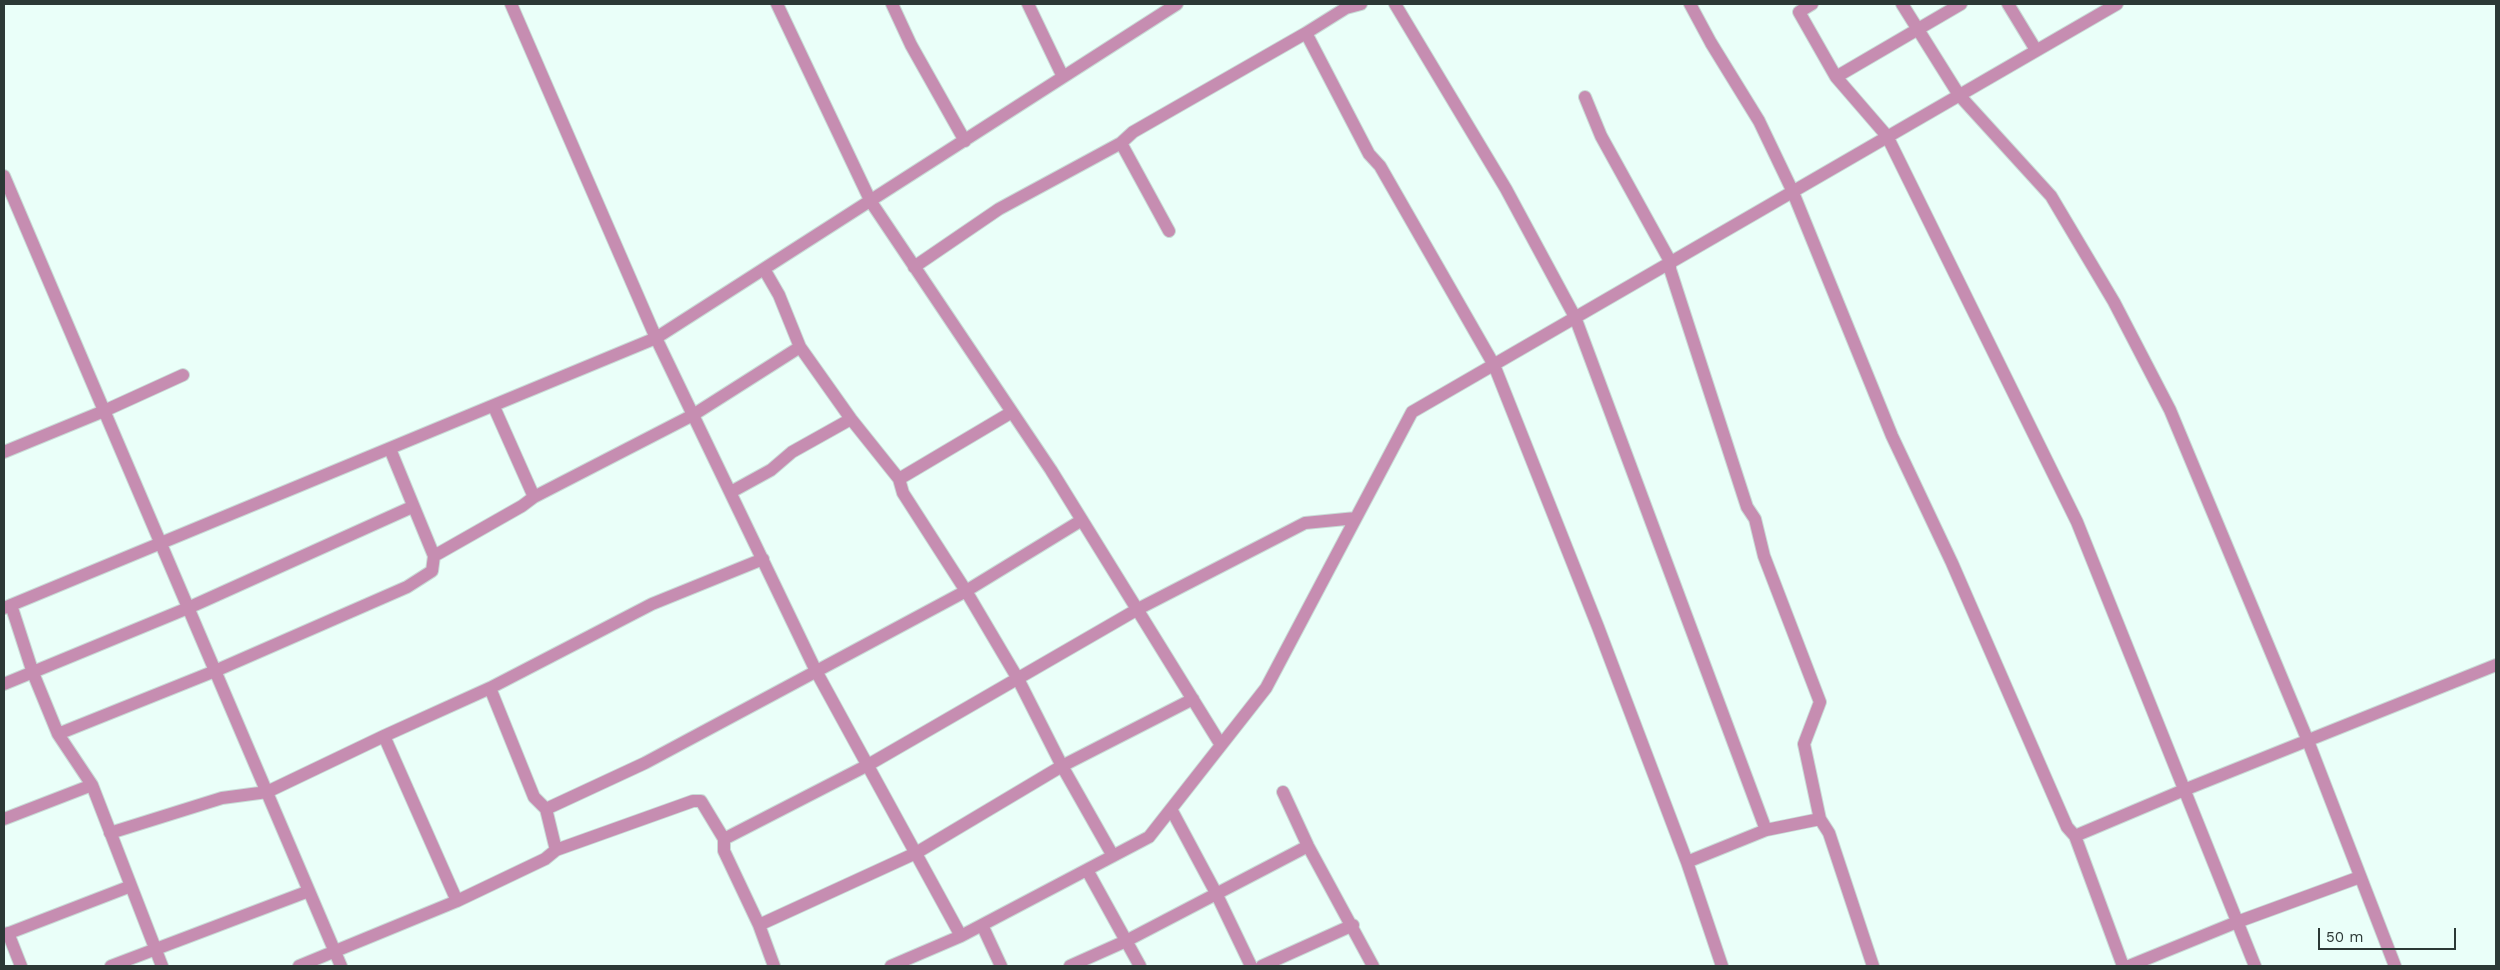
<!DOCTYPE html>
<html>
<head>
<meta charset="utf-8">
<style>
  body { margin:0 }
  #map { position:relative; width:2500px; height:970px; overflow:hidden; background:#eafff9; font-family:"Work Sans",sans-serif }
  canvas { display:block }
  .frame { position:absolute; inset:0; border:5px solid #2c3936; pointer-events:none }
  .scale { position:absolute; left:2318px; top:928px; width:138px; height:22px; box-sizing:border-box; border:2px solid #2c3936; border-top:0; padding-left:6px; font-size:15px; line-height:18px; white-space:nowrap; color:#2c3936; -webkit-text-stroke:4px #eafff9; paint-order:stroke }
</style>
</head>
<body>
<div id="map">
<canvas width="2500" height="970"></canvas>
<div class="frame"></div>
<div class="scale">50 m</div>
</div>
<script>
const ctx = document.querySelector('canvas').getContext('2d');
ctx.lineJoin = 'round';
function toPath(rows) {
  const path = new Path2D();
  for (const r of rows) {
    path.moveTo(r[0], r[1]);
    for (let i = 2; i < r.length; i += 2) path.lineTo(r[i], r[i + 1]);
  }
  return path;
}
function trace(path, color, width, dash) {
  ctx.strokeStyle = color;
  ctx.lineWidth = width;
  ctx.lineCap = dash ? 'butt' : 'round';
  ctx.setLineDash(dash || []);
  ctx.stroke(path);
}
const street = toPath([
  [511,4,656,338,816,671,961,936],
  [777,4,871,202,1051,470,1221,745],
  [892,4,911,45,965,141],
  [1028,4,1063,77],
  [1395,4,1506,189,1575,317,1766,830],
  [1690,4,1711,43,1759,121,1792,190,1892,436,1952,563,2067,827,2075,836,2123,966],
  [1812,4,1799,12,1836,77,1887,136,2077,522,2255,966],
  [1902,4,1959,95,2051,196,2114,302,2170,410,2308,741,2395,966],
  [2008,4,2036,50],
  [1306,33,1369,154,1380,166,1494,365,1598,627,1687,862,1722,966],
  [1836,77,1961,4],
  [1585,97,1601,136,1670,261,1670,269,1747,507,1755,519,1764,556,1820,702,1804,744,1820,819,1829,833,1873,966],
  [1121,143,1169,231],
  [4,176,341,966],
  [914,267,999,209,1121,143,1133,132,1306,33,1346,8,1361,4],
  [764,269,779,295,800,347,851,419,899,479,903,493,966,591,1018,679,1062,766,1113,856],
  [494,407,534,497],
  [4,452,104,411,183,375],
  [899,479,1012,412],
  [731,492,771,470,792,452,851,419],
  [434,556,522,506,534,497,693,415,800,347],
  [11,605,33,673,58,734,92,785,162,966],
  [4,608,656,338,1177,4],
  [4,684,188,608,412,507],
  [490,688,534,797,546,809,556,850],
  [58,734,215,671,407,587,432,571,434,556,390,449],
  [384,736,457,901],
  [1283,792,1308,846,1373,966],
  [546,809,645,763,966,591,1082,520],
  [1171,809,1216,893,1251,966],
  [4,819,92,785],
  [110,833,222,798,267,792,384,736,490,688,652,604,763,559],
  [2075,836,2184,790,2496,665],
  [724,839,868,765,1138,609,1305,523,1356,518],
  [1687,862,1766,830,1820,819],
  [1087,870,1140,966],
  [759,925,916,853,1062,766,1193,699],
  [982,925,1001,966],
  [8,933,21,966],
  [4,935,131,886],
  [111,966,309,891],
  [299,966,457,901,545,859,556,850,693,801,701,801,724,839,724,851,759,925,774,966],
  [891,966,961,936,1149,837,1266,688,1412,412,2117,4],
  [1070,966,1126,941,1308,846],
  [1262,966,1353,925],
  [2129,966,2237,922,2360,877]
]);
trace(street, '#c8dbd6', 14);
trace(street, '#c68db1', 12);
</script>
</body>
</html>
